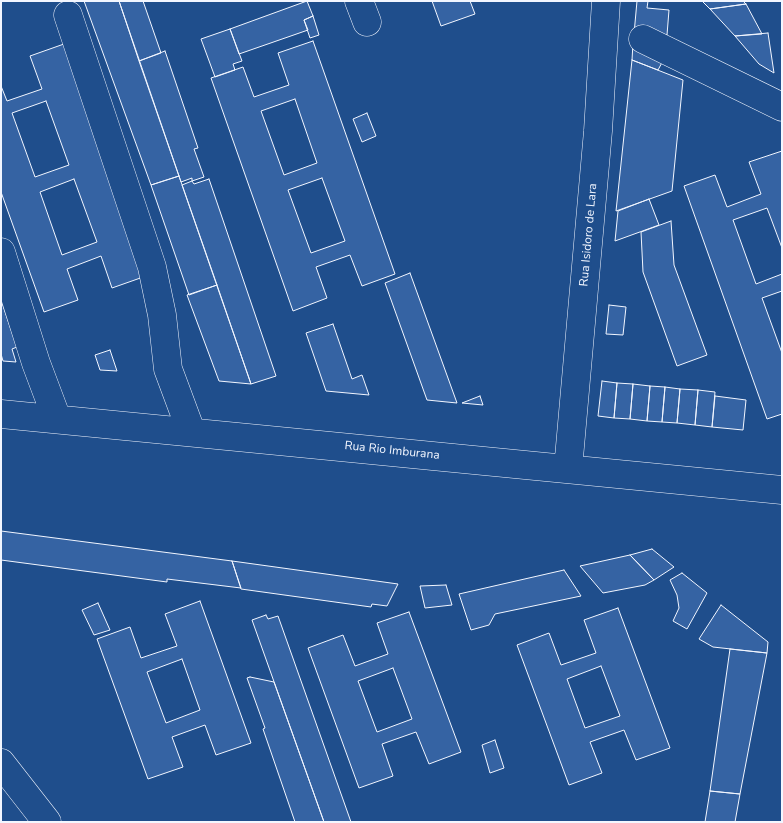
<!DOCTYPE html>
<html>
<head>
<meta charset="utf-8">
<style>
  body { margin:0 }
  #map { position:relative; width:783px; height:823px; overflow:hidden; background:#1f4e8c; font-family:"Nunito Sans",sans-serif }
  canvas { display:block }
  .frame { position:absolute; inset:0; border:2px solid #f2f6ff; pointer-events:none }
</style>
</head>
<body>
<div id="map">
<canvas width="783" height="823"></canvas>
<div class="frame"></div>
</div>
<script>
const ctx = document.querySelector('canvas').getContext('2d');
ctx.lineJoin = 'round';
function paint(path, color) {
  ctx.fillStyle = color;
  ctx.fill(path, 'evenodd');
}
function toPath(rows) {
  const path = new Path2D();
  for (const r of rows) {
    path.moveTo(r[0], r[1]);
    for (let i = 2; i < r.length; i += 2) path.lineTo(r[i], r[i + 1]);
  }
  return path;
}
function trace(path, color, width, dash) {
  ctx.strokeStyle = color;
  ctx.lineWidth = width;
  ctx.lineCap = dash ? 'butt' : 'round';
  ctx.setLineDash(dash || []);
  ctx.stroke(path);
}
function label(font, color, halo, rows, align = 'center') {
  ctx.font = font + ' "Nunito Sans",sans-serif';
  ctx.lineWidth = 4;
  ctx.setLineDash([]);
  ctx.textBaseline = 'middle';
  ctx.strokeStyle = halo;
  ctx.fillStyle = color;
  for (const [text, x, y, turn = 0] of rows) {
    ctx.save();
    ctx.translate(x, y);
    ctx.rotate((+turn || 0) * Math.PI / 180);
    ctx.textAlign = isNaN(turn) ? turn : align;
    if (halo) ctx.strokeText(text, 0, 0);
    ctx.fillText(text, 0, 0);
    ctx.restore();
  }
}
const building = toPath([
  [84,1,119,1,179,176,151,185,84,1],
  [119,1,143,1,161,53,139,61,119,1],
  [307,1,313,16,304,20,308,30,239,54,230,29,307,1],
  [432,1,470,1,475,14,441,26,432,1],
  [637,1,648,1,647,8,669,10,667,35,643,32,634,34,637,1],
  [702,1,743,1,746,4,710,9,702,1],
  [746,4,762,34,735,36,710,9,746,4],
  [313,16,319,35,310,38,304,20,313,16],
  [230,29,242,61,233,64,235,70,215,77,201,39,230,29],
  [768,33,774,73,759,64,735,36,768,33],
  [313,41,395,274,362,286,350,255,316,267,327,298,293,311,211,78,243,67,254,97,289,85,278,53,313,41],
  [295,99,317,163,284,175,261,111,295,99],
  [322,178,345,241,311,253,288,190,322,178],
  [633,43,665,57,658,70,632,60,633,43],
  [64,44,146,276,112,288,101,256,67,269,78,300,44,312,1,192,1,86,7,101,42,89,30,56,64,44],
  [46,101,69,165,35,177,12,113,46,101],
  [74,179,97,242,62,255,40,192,74,179],
  [165,51,198,148,194,149,204,177,192,181,192,178,181,182,139,61,165,51],
  [632,60,683,80,672,191,616,211,632,60],
  [367,113,376,136,362,142,353,119,367,113],
  [782,151,782,248,767,208,733,220,756,284,782,274,782,291,762,298,782,353,782,414,767,419,684,186,715,175,727,207,761,194,749,162,782,151],
  [179,176,217,285,189,295,151,185,179,176],
  [209,179,276,376,251,384,182,185,192,181,194,184,209,179],
  [649,199,659,225,615,241,618,211,649,199],
  [671,221,674,265,707,355,677,366,643,272,641,232,671,221],
  [410,273,457,403,427,400,385,283,410,273],
  [217,285,251,384,219,381,187,295,217,285],
  [1,300,17,347,12,349,16,362,3,361,1,354,1,300],
  [609,305,626,307,623,335,606,334,609,305],
  [333,324,352,379,362,375,369,395,326,391,306,333,333,324],
  [110,350,117,371,100,370,95,355,110,350],
  [602,381,617,383,614,418,598,416,602,381],
  [617,383,633,384,630,419,614,418,617,383],
  [633,384,650,386,647,421,630,419,633,384],
  [650,386,665,387,662,422,647,421,650,386],
  [665,387,680,389,677,423,662,422,665,387],
  [680,389,698,390,695,425,677,423,680,389],
  [698,390,715,392,712,427,695,425,698,390],
  [480,396,483,405,462,403,480,396],
  [715,396,746,400,743,430,712,427,715,396],
  [1,531,232,561,241,588,167,579,167,582,1,560,1,531],
  [652,549,674,567,654,580,630,555,652,549],
  [630,555,654,580,645,585,603,593,580,566,630,555],
  [232,561,398,584,387,606,372,604,371,607,241,589,232,561],
  [564,570,581,596,495,614,489,625,471,630,459,594,564,570],
  [682,573,707,593,687,629,673,621,679,608,677,595,670,580,682,573],
  [446,585,452,605,425,608,420,586,446,585],
  [200,601,251,743,216,755,205,725,172,737,183,767,148,779,97,639,130,627,141,658,177,646,165,614,200,601],
  [182,659,200,710,166,723,147,672,182,659],
  [98,603,110,630,94,635,82,610,98,603],
  [721,605,768,642,767,653,713,647,699,639,721,605],
  [618,608,670,748,636,760,624,730,590,742,602,773,569,785,517,645,549,633,561,665,596,653,584,620,618,608],
  [601,666,620,716,585,728,567,679,601,666],
  [409,612,461,752,429,764,416,732,382,744,393,776,359,788,308,648,343,635,355,666,388,654,377,623,409,612],
  [393,668,412,719,377,732,358,681,393,668],
  [266,615,268,619,278,616,351,822,324,822,252,620,266,615],
  [730,649,767,653,740,794,710,791,730,649],
  [250,677,274,682,324,822,295,822,263,729,265,728,247,678,250,677],
  [495,740,504,768,490,773,482,745,495,740],
  [710,791,740,794,735,822,705,822,710,791]
]);
paint(building, '#3563a3');
trace(building, '#f2f6ff', 1);
const street = toPath([
  [359,1,367,22],
  [68,15,152,267,162,315,168,369,191,431],
  [643,39,782,107],
  [1,252,36,363,57,419],
  [1,414,782,490],
  [568,469,598,131,606,1],
  [1,763,47,822]
]);
trace(street, '#f2f6ff', 29);
trace(street, '#1f4e8c', 28);
label('12px', '#f2f6ff', '#1f4e8c', [
  ["Rua Isidoro de Lara",589,235,-85],
  ["Rua Rio Imburana",392,451,6]
]);
</script>
</body>
</html>
